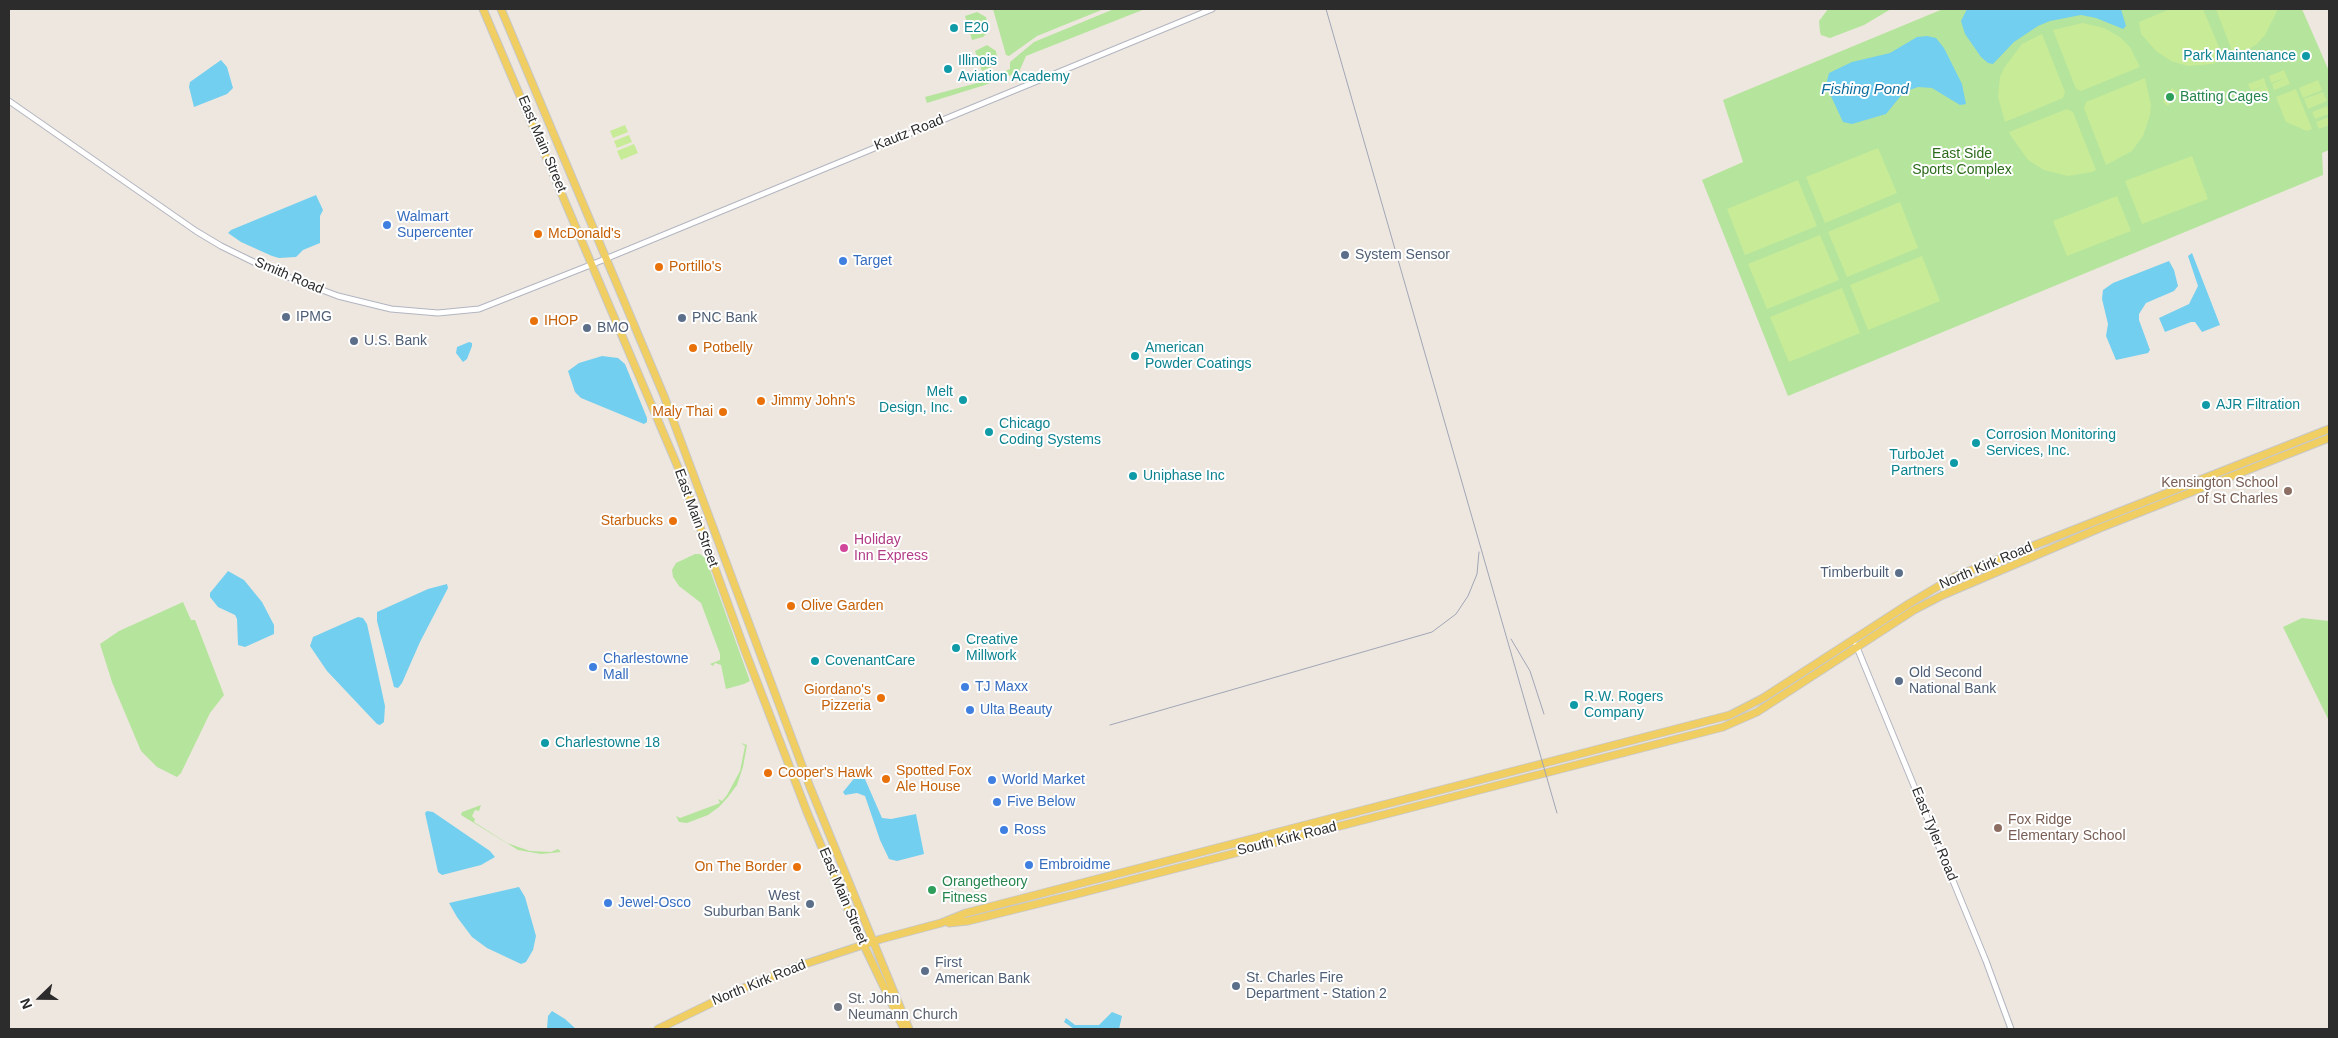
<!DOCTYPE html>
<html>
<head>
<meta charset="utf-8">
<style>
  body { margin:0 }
  #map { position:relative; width:2338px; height:1038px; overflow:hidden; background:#eee7df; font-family:Arial,sans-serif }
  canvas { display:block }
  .frame { position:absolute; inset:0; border:10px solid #2c2c2c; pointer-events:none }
  .north { position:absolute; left:15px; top:973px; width:50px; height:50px; -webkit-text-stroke:4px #fff; paint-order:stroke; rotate:248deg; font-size:14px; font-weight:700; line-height:20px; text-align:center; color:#2c2c2c }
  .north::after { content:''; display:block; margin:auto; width:18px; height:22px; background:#2c2c2c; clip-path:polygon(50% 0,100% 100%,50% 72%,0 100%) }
</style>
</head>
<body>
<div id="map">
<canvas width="2338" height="1038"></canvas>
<div class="frame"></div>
<div class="north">N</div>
</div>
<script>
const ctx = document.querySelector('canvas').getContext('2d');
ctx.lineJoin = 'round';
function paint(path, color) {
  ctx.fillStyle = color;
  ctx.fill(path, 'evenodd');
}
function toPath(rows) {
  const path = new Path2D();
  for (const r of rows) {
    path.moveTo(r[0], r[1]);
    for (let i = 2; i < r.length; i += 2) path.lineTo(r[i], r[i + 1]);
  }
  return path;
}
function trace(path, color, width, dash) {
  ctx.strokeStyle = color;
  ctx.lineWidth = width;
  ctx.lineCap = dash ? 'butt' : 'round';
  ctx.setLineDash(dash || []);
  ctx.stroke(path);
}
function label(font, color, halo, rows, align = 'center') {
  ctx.font = font + ' Arial,sans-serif';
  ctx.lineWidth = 4;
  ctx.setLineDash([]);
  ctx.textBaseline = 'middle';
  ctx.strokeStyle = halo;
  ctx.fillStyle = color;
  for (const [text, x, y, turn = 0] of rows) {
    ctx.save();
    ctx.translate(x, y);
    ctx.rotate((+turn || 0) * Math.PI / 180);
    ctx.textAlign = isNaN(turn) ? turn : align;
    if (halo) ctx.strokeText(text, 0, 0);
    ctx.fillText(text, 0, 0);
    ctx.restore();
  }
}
paint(toPath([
  [993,9,1104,9,1037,36,1009,56,1006,55],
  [1114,9,1145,9,1026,56,1019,72,985,85,927,103,925,97,977,83,1010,69,1010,62,1034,42],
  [1828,9,1891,9,1864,25,1830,38,1821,35,1820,32,1819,21],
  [1943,9,2302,9,2329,71,2329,150,2322,153,2323,175,1788,396,1702,180,1743,162,1723,100],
  [977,12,986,17,989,31,983,37,972,40,965,16],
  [987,45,996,51,998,62,994,66,982,71,975,51],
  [695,554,700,554,706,559,750,681,744,684,726,689,721,665,715,663,713,666,710,664,720,660,720,654,701,603,679,586,673,577,672,570,676,563],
  [183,602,191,620,195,620,224,695,210,713,181,773,177,777,157,767,141,751,112,682,100,644,119,631],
  [2302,618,2329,621,2329,721,2283,627],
  [741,743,747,745,743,767,737,785,728,797,719,807,708,815,687,823,679,822,676,816,680,818,720,803,718,799,722,801,727,795,740,771,745,746],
  [481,805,479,811,475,810,472,816,475,819,474,822,507,843,530,851,551,852,558,849,561,852,541,854,518,850,461,815,462,812]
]), '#b5e49c');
paint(toPath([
  [2170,9,2203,9,2224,59,2212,64,2188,66,2171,61,2156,51,2141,34,2139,22],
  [2216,9,2278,9,2265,35,2256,45,2234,56],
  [2083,23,2104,28,2120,37,2130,47,2140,67,2081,91,2076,89,2053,30],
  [2042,34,2065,92,2063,98,2005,122,1998,97,2000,77,2004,68,2022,44],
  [2284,70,2287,77,2271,83,2269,76],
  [2287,77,2290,84,2274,90,2272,84],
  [2145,78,2151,105,2150,115,2143,136,2132,151,2106,165,2084,108,2086,102],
  [2264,78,2266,85,2251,91,2248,84],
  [2318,80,2322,90,2303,98,2299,88],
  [2266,85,2269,92,2254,98,2251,92],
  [2172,88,2178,93,2168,106,2163,102],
  [2296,89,2312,129,2307,131,2286,122,2276,97],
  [2323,92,2327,101,2308,109,2304,99],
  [2327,106,2329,114,2315,119,2312,112],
  [2067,109,2073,112,2096,170,2092,172,2068,176,2044,170,2028,160,2011,136,2009,132],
  [2329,117,2329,125,2319,129,2316,122],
  [625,125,628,132,613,138,610,131],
  [629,135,632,142,617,148,614,141],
  [634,144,638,153,621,160,617,151],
  [1878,148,1897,193,1825,223,1806,177],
  [2192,156,2208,199,2142,224,2125,181],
  [1798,180,1817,226,1745,255,1727,209],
  [2117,196,2131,231,2067,256,2053,221],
  [1900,202,1918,248,1847,277,1828,232],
  [1820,235,1839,280,1767,309,1748,264],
  [1922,256,1940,301,1868,330,1850,285],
  [1842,288,1860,333,1789,362,1770,317]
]), '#c8eb98');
paint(toPath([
  [1967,9,2121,9,2126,26,2123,29,2096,18,2081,15,2050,21,2038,26,2014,42,1993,64,1988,63,1981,57,1965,34,1961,21],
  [1927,36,1936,38,1944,48,1962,84,1966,104,1960,105,1932,88,1918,87,1904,92,1886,114,1852,124,1843,122,1830,94,1827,81,1829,73,1852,62,1890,53,1917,37],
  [221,60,227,67,233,88,227,94,194,107,189,87,190,82],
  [316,195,323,210,320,216,320,243,303,250,296,257,279,258,272,256,241,242,228,233,231,230],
  [2192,253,2220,325,2202,332,2195,322,2191,322,2165,332,2159,318,2189,304,2198,286,2188,256],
  [2169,261,2174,270,2178,286,2174,291,2146,303,2139,314,2139,320,2150,350,2148,353,2116,360,2106,336,2108,324,2102,299,2103,290,2113,283],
  [469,342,472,343,472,346,467,359,463,362,456,353,457,347],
  [602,356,618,358,625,364,647,418,647,422,644,424,581,398,575,392,568,371,579,363],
  [228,571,244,580,262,602,274,625,274,634,245,647,238,645,237,619,235,615,218,607,210,597,210,593],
  [447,584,448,588,420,642,402,683,398,688,394,687,377,621,377,612,428,589],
  [358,617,363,618,367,624,373,651,385,706,384,722,380,725,377,724,327,671,310,646,313,637],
  [861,770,882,818,891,819,916,814,924,854,897,861,889,859,880,840,865,796,857,793,845,795,843,792],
  [427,811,433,812,490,851,495,857,481,865,442,875,438,872,425,813],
  [519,887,525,897,536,936,533,950,526,962,521,964,487,948,472,937,457,917,449,903],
  [552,1011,565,1019,576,1029,547,1029,548,1016],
  [1112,1012,1122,1016,1119,1029,1074,1029,1064,1022,1066,1018,1075,1025,1099,1025]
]), '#73cfef');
const minor = toPath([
  [9,101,196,231,221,246,272,271,338,296,391,309,438,313,479,309,593,264,1212,9],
  [1856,645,1986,961,2011,1029]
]);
const major = toPath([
  [483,9,680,472,744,648,807,812,856,929,904,1029],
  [501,9,664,396,810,787,909,1029],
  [949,923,968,921,1077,894,1723,727,1757,712,1914,610,1943,595,2100,528,2329,438],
  [658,1029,736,991,799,966,881,939,941,923,966,913,1730,715,1763,698,1910,603,1954,577,2329,429]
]);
trace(minor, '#b2b5c0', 7);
trace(major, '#c8c8c8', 9);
trace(minor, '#fff', 5);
trace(major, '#f0ce61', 7);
trace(toPath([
  [1326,9,1557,813],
  [1511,639,1530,671,1544,714],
  [1110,725,1432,632,1456,614,1468,596,1477,574,1479,552]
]), '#a1a5b6', 1);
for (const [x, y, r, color] of [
  [954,28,5,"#0f9aa8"],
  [2306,56,5,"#0f9aa8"],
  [948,69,5,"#0f9aa8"],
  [2170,97,5,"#2e9e5b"],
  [387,225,5,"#3f7fe0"],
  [538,234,5,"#e8710a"],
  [1345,255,5,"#5c6f8a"],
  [843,261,5,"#3f7fe0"],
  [659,267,5,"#e8710a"],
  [286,317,5,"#5c6f8a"],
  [682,318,5,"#5c6f8a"],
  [534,321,5,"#e8710a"],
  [587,328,5,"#5c6f8a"],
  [354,341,5,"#5c6f8a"],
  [693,348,5,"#e8710a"],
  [1135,356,5,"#0f9aa8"],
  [963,400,5,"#0f9aa8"],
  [761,401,5,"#e8710a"],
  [2206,405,5,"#0f9aa8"],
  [723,412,5,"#e8710a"],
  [989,432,5,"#0f9aa8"],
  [1976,443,5,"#0f9aa8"],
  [1954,463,5,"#0f9aa8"],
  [1133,476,5,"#0f9aa8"],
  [2288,491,5,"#8d6e63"],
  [673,521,5,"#e8710a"],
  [844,548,5,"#d1479c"],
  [1899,573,5,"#5c6f8a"],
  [791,606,5,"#e8710a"],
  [956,648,5,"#0f9aa8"],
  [815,661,5,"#0f9aa8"],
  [593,667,5,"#3f7fe0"],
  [1899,681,5,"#5c6f8a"],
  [965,687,5,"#3f7fe0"],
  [881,698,5,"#e8710a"],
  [1574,705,5,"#0f9aa8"],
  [970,710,5,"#3f7fe0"],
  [545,743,5,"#0f9aa8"],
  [768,773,5,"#e8710a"],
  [886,779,5,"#e8710a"],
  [992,780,5,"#3f7fe0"],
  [997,802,5,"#3f7fe0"],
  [1998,828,5,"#8d6e63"],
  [1004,830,5,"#3f7fe0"],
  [1029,865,5,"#3f7fe0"],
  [797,867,5,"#e8710a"],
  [932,890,5,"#2e9e5b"],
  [608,903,5,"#3f7fe0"],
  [810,904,5,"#5c6f8a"],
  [925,971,5,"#5c6f8a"],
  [1236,986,5,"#5c6f8a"],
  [838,1007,5,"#6b7280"]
]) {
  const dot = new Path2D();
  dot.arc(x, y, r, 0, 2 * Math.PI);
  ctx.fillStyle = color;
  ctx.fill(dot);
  trace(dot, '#fff', 2);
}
label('14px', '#0d838f', '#fff', [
  ["E20",964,28],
  ["Park Maintenance",2296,56,"right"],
  ["Illinois",958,61],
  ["Aviation Academy",958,77],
  ["American",1145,348],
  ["Powder Coatings",1145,364],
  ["Melt",953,392,"right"],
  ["Design, Inc.",953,408,"right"],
  ["AJR Filtration",2216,405],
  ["Chicago",999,424],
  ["Coding Systems",999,440],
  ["Corrosion Monitoring",1986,435],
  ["Services, Inc.",1986,451],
  ["TurboJet",1944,455,"right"],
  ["Partners",1944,471,"right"],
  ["Uniphase Inc",1143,476],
  ["Creative",966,640],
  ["Millwork",966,656],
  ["CovenantCare",825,661],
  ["R.W. Rogers",1584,697],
  ["Company",1584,713],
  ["Charlestowne 18",555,743]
], 'left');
label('14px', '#27864d', '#fff', [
  ["Batting Cages",2180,97],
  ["Orangetheory",942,882],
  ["Fitness",942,898]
], 'left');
label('14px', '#2c2c2c', '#fff', [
  ["Kautz Road",909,133,-22],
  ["East Main Street",542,144,67],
  ["Smith Road",289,276,23],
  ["East Main Street",696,518,70],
  ["North Kirk Road",1986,566,-23],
  ["East Tyler Road",1934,834,68],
  ["South Kirk Road",1287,839,-14],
  ["East Main Street",843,896,67],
  ["North Kirk Road",759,983,-22]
]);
label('14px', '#2c6b1b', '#fff', [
  ["East Side",1962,154],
  ["Sports Complex",1962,170]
]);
label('14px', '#366cbe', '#fff', [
  ["Walmart",397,217],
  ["Supercenter",397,233],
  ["Target",853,261],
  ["Charlestowne",603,659],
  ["Mall",603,675],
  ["TJ Maxx",975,687],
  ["Ulta Beauty",980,710],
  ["World Market",1002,780],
  ["Five Below",1007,802],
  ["Ross",1014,830],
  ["Embroidme",1039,865],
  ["Jewel-Osco",618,903]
], 'left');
label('14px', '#c56008', '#fff', [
  ["McDonald's",548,234],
  ["Portillo's",669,267],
  ["IHOP",544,321],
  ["Potbelly",703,348],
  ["Jimmy John's",771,401],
  ["Maly Thai",713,412,"right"],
  ["Starbucks",663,521,"right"],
  ["Olive Garden",801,606],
  ["Giordano's",871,690,"right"],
  ["Pizzeria",871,706,"right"],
  ["Spotted Fox",896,771],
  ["Ale House",896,787],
  ["Cooper's Hawk",778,773],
  ["On The Border",787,867,"right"]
], 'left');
label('14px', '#4e5e75', '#fff', [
  ["System Sensor",1355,255],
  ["IPMG",296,317],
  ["PNC Bank",692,318],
  ["BMO",597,328],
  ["U.S. Bank",364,341],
  ["Timberbuilt",1889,573,"right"],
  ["Old Second",1909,673],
  ["National Bank",1909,689],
  ["West",800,896,"right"],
  ["Suburban Bank",800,912,"right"],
  ["First",935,963],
  ["American Bank",935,979],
  ["St. Charles Fire",1246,978],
  ["Department - Station 2",1246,994]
], 'left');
label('14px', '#785e54', '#fff', [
  ["Kensington School",2278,483],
  ["of St Charles",2278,499],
  ["Fox Ridge",2008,820,"left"],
  ["Elementary School",2008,836,"left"]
], 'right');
label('14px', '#b23c85', '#fff', [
  ["Holiday",854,540],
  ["Inn Express",854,556]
], 'left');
label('14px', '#5b616d', '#fff', [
  ["St. John",848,999],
  ["Neumann Church",848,1015]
], 'left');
label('italic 15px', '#0e6e9f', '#fff', [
  ["Fishing Pond",1865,90]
]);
</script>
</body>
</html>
